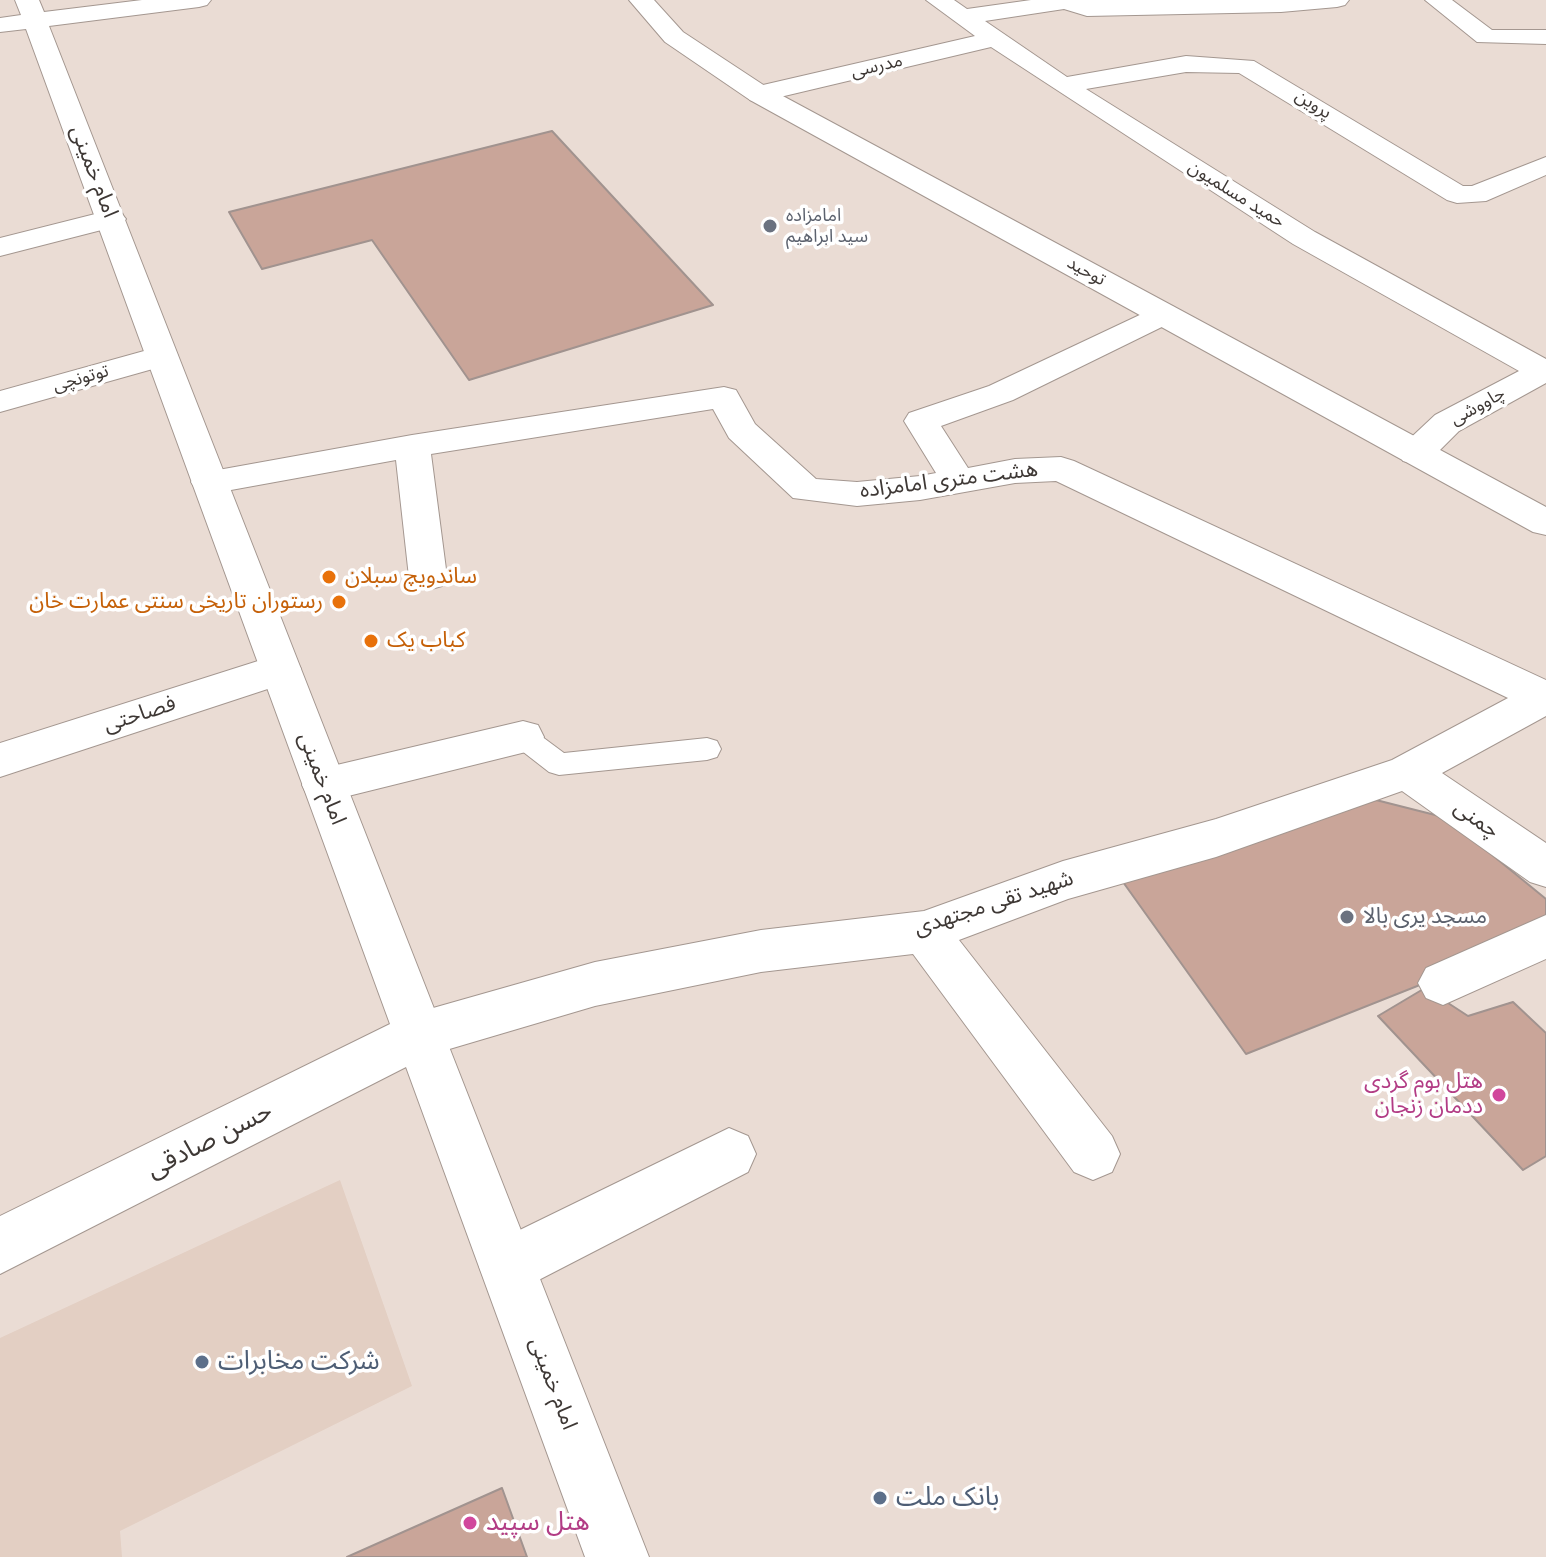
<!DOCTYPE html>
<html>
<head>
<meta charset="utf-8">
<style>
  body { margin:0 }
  canvas { display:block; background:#eadcd4 }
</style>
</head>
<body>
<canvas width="1546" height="1557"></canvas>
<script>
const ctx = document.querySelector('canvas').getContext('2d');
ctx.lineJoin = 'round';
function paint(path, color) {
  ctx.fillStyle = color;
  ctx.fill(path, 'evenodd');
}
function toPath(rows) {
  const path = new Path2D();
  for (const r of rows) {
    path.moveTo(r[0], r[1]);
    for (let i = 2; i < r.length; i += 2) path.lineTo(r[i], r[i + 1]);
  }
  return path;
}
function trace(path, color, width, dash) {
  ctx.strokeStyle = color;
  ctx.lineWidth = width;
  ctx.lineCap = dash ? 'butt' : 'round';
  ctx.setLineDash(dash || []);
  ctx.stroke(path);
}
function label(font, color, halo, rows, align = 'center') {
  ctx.font = font + ' Roboto,"Noto Sans Arabic",sans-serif';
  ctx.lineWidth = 7;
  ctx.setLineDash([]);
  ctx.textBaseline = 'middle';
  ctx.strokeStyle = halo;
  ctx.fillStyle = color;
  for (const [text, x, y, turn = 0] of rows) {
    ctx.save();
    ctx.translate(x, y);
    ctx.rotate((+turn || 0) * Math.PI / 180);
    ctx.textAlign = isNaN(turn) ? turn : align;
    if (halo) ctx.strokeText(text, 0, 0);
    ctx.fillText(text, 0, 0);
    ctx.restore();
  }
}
paint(toPath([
  [340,1180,412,1386,120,1531,122,1557,0,1557,0,1338]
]), '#e3cfc3');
const building = toPath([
  [552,131,713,305,469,380,372,240,262,269,229,212,552,131],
  [1376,800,1447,818,1546,899,1546,935,1246,1054,1123,882,1376,800],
  [1425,988,1468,1016,1513,1002,1546,1033,1546,1156,1523,1170,1378,1016,1425,988],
  [502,1488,527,1557,347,1557,502,1488]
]);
paint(building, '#c9a599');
trace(building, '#a1938f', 2);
const lane = toPath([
  [523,727,533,730,564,753,707,738,717,741,721,749,717,757,707,760,559,775,549,772,513,744,509,737,513,730,523,727]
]);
const street = toPath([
  [926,0,954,0,967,9,1031,0,1349,0,1345,5,1337,7,1281,12,1087,16,1064,9,985,21,1067,77,1186,56,1254,61,1463,186,1472,186,1546,157,1546,175,1486,201,1457,203,1447,200,1239,73,1186,72,1086,89,1315,232,1546,359,1546,383,1459,431,1429,461,1416,464,1403,461,1398,453,1403,445,1435,415,1519,371,1293,244,991,47,759,102,750,100,746,94,750,88,975,36,926,0],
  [1425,0,1452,0,1492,30,1546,30,1546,44,1477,42,1425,0],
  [111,210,121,213,126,219,121,225,0,256,0,238,111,210],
  [1163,304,1174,307,1179,314,1174,321,1013,400,941,426,968,468,1015,459,1061,457,1074,461,1546,680,1546,716,1442,773,1546,843,1546,887,1530,882,1402,791,1216,857,1068,899,959,940,1112,1136,1120,1154,1112,1172,1093,1180,1074,1172,913,954,761,972,595,1006,419,1058,401,1051,394,1035,401,1019,419,1012,595,962,761,930,924,911,1063,861,1216,819,1392,760,1508,698,1056,481,1015,483,920,500,857,506,793,498,729,438,713,409,431,454,447,577,442,586,428,590,414,586,409,577,396,460,209,494,196,490,191,482,196,474,412,435,724,387,736,390,755,424,816,479,857,482,920,476,936,473,904,421,909,413,989,386,1163,304],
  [162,346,174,349,178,356,174,363,0,412,0,391,162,346],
  [280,654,295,658,301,669,295,680,0,777,0,743,280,654],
  [523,721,538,725,544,737,538,749,324,802,308,797,302,785,308,773,324,768,523,721],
  [1546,915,1546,959,1443,1005,1426,998,1418,983,1426,968,1546,915],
  [729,1128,748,1136,756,1154,748,1172,527,1286,507,1294,487,1286,479,1266,487,1246,729,1128]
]);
const secondary = toPath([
  [15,0,39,0,44,12,142,0,211,0,207,5,199,7,49,26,649,1557,585,1557,406,1067,0,1274,0,1216,390,1024,26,29,0,32,0,18,21,15,15,0],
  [629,0,654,0,683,32,768,88,1546,507,1546,535,1533,532,750,100,665,42,629,0]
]);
trace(lane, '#a49790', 2);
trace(street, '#a49790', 2);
trace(secondary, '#a49790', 2);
paint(lane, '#fff');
paint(street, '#fff');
paint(secondary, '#fff');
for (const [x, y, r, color] of [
  [770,226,8,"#6b7280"],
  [329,577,8,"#e8710a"],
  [339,602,8,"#e8710a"],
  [371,641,8,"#e8710a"],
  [1347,917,8,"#6b7280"],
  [1499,1095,8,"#d1479c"],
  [202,1362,8,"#5c6f8a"],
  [880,1498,8,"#5c6f8a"],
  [470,1523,8,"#d1479c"]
]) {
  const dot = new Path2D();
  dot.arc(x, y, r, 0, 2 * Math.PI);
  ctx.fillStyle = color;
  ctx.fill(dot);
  trace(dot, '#fff', 3);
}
label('18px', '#3e3835', '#fff', [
  ["مدرسی",877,67,-13],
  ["پروین",1313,105,32],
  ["حمید مسلمیون",1236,195,32],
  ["توحید",1086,272,29],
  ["توتونچی",81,379,-16],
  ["چاووشی",1478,407,-29]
]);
label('18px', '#5b616d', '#fff', [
  ["امامزاده",786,216],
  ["سید ابراهیم",786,237]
], 'left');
label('22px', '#3e3835', '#fff', [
  ["امام خمینی",93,172,69],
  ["هشت متری امامزاده",949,481,-7],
  ["فصاحتی",140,715,-18],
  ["امام خمینی",321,779,69],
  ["چمنی",1476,820,35],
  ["شهید تقی مجتهدی",994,904,-18],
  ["امام خمینی",552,1384,69]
]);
label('22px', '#c56008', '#fff', [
  ["ساندویچ سبلان",345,577],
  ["رستوران تاریخی سنتی عمارت خان",323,602,"right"],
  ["کباب یک",387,641]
], 'left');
label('22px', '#5b616d', '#fff', [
  ["مسجد یری بالا",1363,917]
], 'left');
label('22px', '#b23c85', '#fff', [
  ["هتل بوم گردی",1483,1082],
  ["ددمان زنجان",1483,1107]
], 'right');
label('26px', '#3e3835', '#fff', [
  ["حسن صادقی",210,1141,-27]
]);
label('26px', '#4e5e75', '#fff', [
  ["شرکت مخابرات",218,1362],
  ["بانک ملت",896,1498]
], 'left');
label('26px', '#b23c85', '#fff', [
  ["هتل سپید",486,1523]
], 'left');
</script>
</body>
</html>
